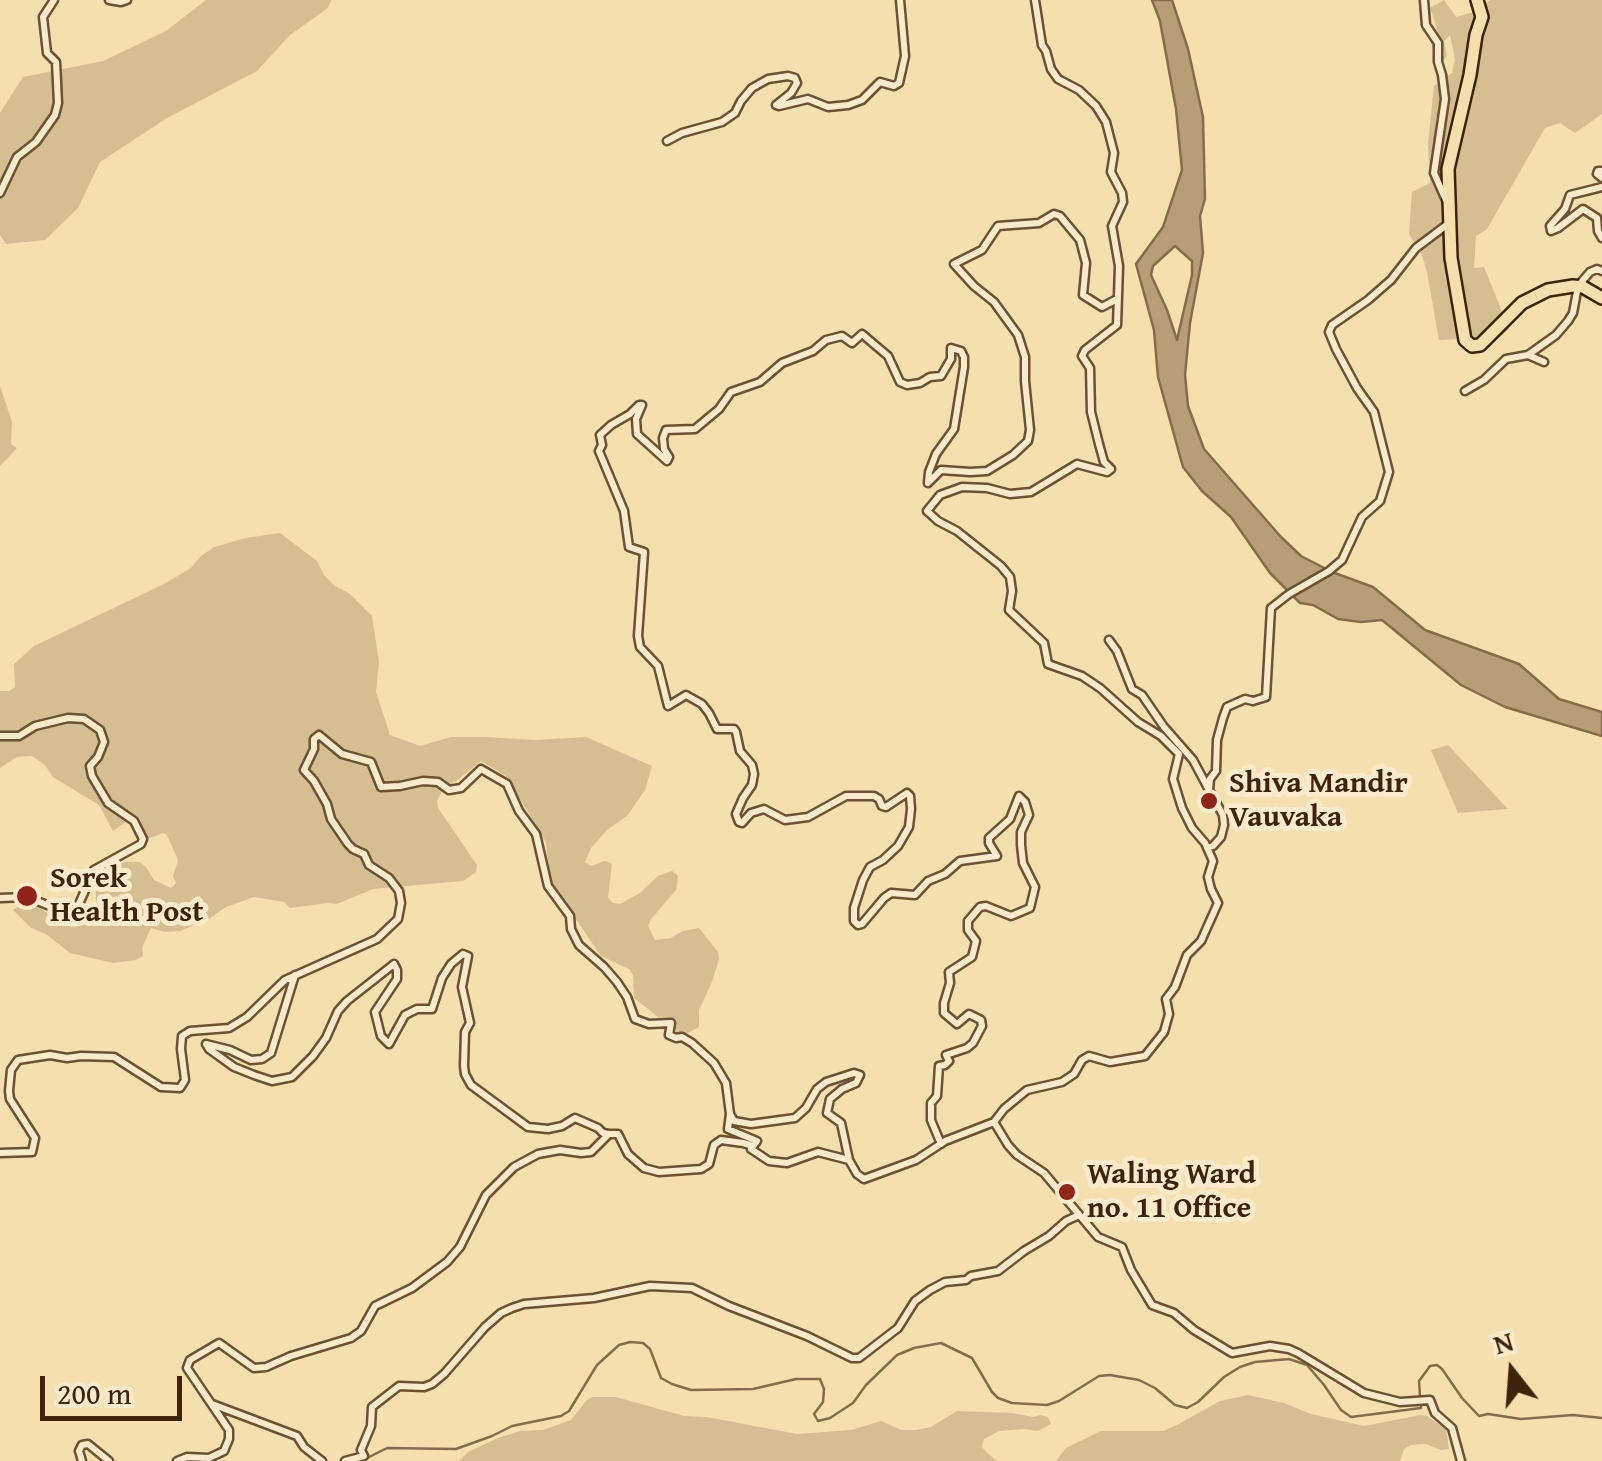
<!DOCTYPE html>
<html>
<head>
<meta charset="utf-8">
<style>
  body { margin:0 }
  #map { position:relative; width:1602px; height:1461px; overflow:hidden; background:#f4dfae; font-family:"Gentium Book Plus",serif }
  canvas { display:block }
  .north { position:absolute; left:1462px; top:1321px; width:100px; height:100px; -webkit-text-stroke:8px #f8eaca; paint-order:stroke; rotate:343deg; font-size:28px; font-weight:700; line-height:40px; text-align:center; color:#3d2309 }
  .north::after { content:''; display:block; margin:auto; width:35px; height:45px; background:#3d2309; clip-path:polygon(50% 0,100% 100%,50% 72%,0 100%) }
  .scale { position:absolute; left:40px; top:1376px; width:142px; height:45px; box-sizing:border-box; border:5px solid #3d2309; border-top:0; padding-left:12px; font-size:30px; line-height:35px; white-space:nowrap; color:#3d2309; -webkit-text-stroke:8px #f8eaca; paint-order:stroke }
</style>
</head>
<body>
<div id="map">
<canvas width="1602" height="1461"></canvas>
<div class="north">N</div>
<div class="scale">200 m</div>
</div>
<script>
const ctx = document.querySelector('canvas').getContext('2d');
ctx.lineJoin = 'round';
function paint(path, color) {
  ctx.fillStyle = color;
  ctx.fill(path, 'evenodd');
}
function toPath(rows) {
  const path = new Path2D();
  for (const r of rows) {
    path.moveTo(r[0], r[1]);
    for (let i = 2; i < r.length; i += 2) path.lineTo(r[i], r[i + 1]);
  }
  return path;
}
function trace(path, color, width, dash) {
  ctx.strokeStyle = color;
  ctx.lineWidth = width;
  ctx.lineCap = dash ? 'butt' : 'round';
  ctx.setLineDash(dash || []);
  ctx.stroke(path);
}
function label(font, color, halo, rows, align = 'center') {
  ctx.font = font + ' "Gentium Book Plus",serif';
  ctx.lineWidth = 10;
  ctx.setLineDash([]);
  ctx.textBaseline = 'middle';
  ctx.strokeStyle = halo;
  ctx.fillStyle = color;
  for (const [text, x, y, turn = 0] of rows) {
    ctx.save();
    ctx.translate(x, y);
    ctx.rotate((+turn || 0) * Math.PI / 180);
    ctx.textAlign = isNaN(turn) ? turn : align;
    if (halo) ctx.strokeText(text, 0, 0);
    ctx.fillText(text, 0, 0);
    ctx.restore();
  }
}
paint(toPath([
  [206,0,331,0,328,8,290,35,257,71,167,118,100,162,78,208,45,240,6,244,0,235,0,113,23,77,103,61,166,31],
  [1444,0,1456,17,1474,12,1490,0,1602,0,1602,114,1575,133,1560,123,1545,128,1487,229,1476,236,1474,268,1484,267,1509,329,1484,351,1459,339,1439,340,1427,272,1422,255,1409,234,1412,192,1430,183,1428,143,1434,86,1452,73,1455,59,1450,35,1444,41,1447,55,1440,67,1431,43,1437,28,1430,8],
  [0,386,12,422,11,444,17,448,0,466],
  [280,533,317,561,324,575,335,586,350,594,372,616,379,662,376,692,390,735,420,746,451,737,487,737,535,740,586,737,652,766,645,790,627,816,607,830,591,848,585,862,591,866,605,861,612,864,608,898,613,903,620,904,640,893,658,876,672,871,678,876,676,890,651,919,648,926,655,940,670,938,683,931,699,928,718,952,719,959,712,982,699,1010,699,1027,686,1034,677,1033,673,1018,658,1017,634,998,633,975,629,969,601,956,554,887,549,873,546,842,506,776,481,761,456,781,444,787,437,801,438,808,477,865,476,872,463,881,373,889,337,904,328,903,290,908,284,902,254,897,226,907,209,919,180,931,165,932,151,928,142,948,143,956,136,960,113,963,70,953,46,934,31,928,13,910,20,905,35,904,54,918,71,927,76,927,101,913,96,903,96,891,100,885,100,877,111,867,125,862,140,862,146,867,154,880,171,888,176,883,173,876,178,860,167,835,163,833,147,839,133,817,113,831,99,805,53,777,45,765,32,756,17,757,0,768,0,691,9,691,15,687,14,664,34,646,164,584,191,568,201,556,214,547,246,538],
  [1448,745,1508,809,1458,813,1431,750],
  [1248,1395,1284,1403,1311,1414,1364,1426,1420,1415,1427,1416,1446,1429,1449,1449,1441,1450,1426,1444,1411,1445,1404,1449,1400,1461,1056,1461,1066,1448,1101,1431,1163,1431,1177,1425,1220,1401],
  [592,1397,616,1397,684,1416,707,1417,797,1434,851,1430,881,1421,901,1430,916,1430,931,1427,957,1411,1012,1413,1033,1417,1041,1415,1048,1417,1051,1424,1038,1431,1022,1429,999,1431,984,1439,982,1447,987,1453,997,1461,459,1461,468,1452,498,1438,520,1431,543,1430,571,1420,586,1401]
]), '#d5bf92');
const water = toPath([
  [1152,0,1172,0,1188,49,1203,117,1205,199,1200,216,1203,253,1190,323,1185,375,1188,406,1204,449,1281,537,1301,556,1332,572,1373,587,1425,630,1519,664,1559,699,1602,712,1602,736,1505,707,1461,685,1382,620,1361,622,1338,619,1313,605,1300,603,1270,573,1231,517,1202,491,1183,467,1158,377,1154,330,1136,264,1163,227,1182,170,1176,109,1160,21,1152,0],
  [1175,246,1192,261,1192,275,1177,340,1167,310,1151,275,1153,266,1175,246]
]);
paint(water, '#b69f76');
trace(water, '#866d4a', 2.5);
trace(toPath([
  [1420,1396,1419,1381,1430,1366,1437,1365,1442,1369,1462,1398,1479,1416,1488,1414,1521,1419,1573,1415,1602,1418],
  [361,1461,387,1448,456,1449,492,1436,512,1426,561,1416,569,1411,597,1365,619,1345,630,1342,643,1343,650,1349,661,1378,672,1384,691,1390,753,1389,796,1379,820,1379,824,1389,823,1402,814,1414,818,1421,830,1418,853,1403,866,1385,897,1355,914,1348,941,1343,972,1358,992,1392,998,1398,1012,1403,1047,1405,1059,1401,1099,1376,1110,1375,1139,1380,1155,1388,1175,1405,1187,1408,1198,1402,1224,1377,1240,1367,1255,1362,1289,1359,1307,1365,1324,1385,1341,1410,1351,1417,1421,1408,1421,1404]
]), '#866d4a', 2.5);
const minor = toPath([
  [109,0,121,2,127,0],
  [1424,0,1426,25,1438,43,1438,62,1442,75,1445,99,1434,173,1446,200],
  [667,141,682,133,722,122,735,113,741,101,752,88,768,79,788,76,795,78,797,83,791,93,776,105,779,106,808,99,828,107,848,105,862,100,880,82,894,86,899,83,905,56,900,0],
  [1602,171,1598,171,1597,174,1602,178],
  [1602,187,1570,195,1565,209,1550,226,1551,231,1558,228,1583,209,1597,218,1598,231,1602,238],
  [0,193,17,157,36,142,55,115,58,103,56,62,47,53,43,17,54,0],
  [1544,362,1528,355,1556,335,1568,321,1573,313,1578,286,1590,272,1597,269,1602,271],
  [1465,391,1484,380,1506,359,1528,355],
  [1109,640,1117,651,1132,689,1142,695,1164,727,1193,760,1208,788],
  [0,736,19,736,35,726,68,718,84,719,100,730,104,742,98,757,90,766,92,776,108,803,134,821,143,839,141,844,94,870,79,904,70,914,27,897,0,898],
  [1207,848,1213,846,1221,837,1224,825,1223,815,1209,790,1210,779,1216,771,1217,740,1223,718,1227,707,1245,699,1253,701,1266,697,1271,608,1289,594,1329,571,1342,560,1362,517,1380,501,1389,472,1374,412,1357,388,1336,349,1329,332,1332,325,1368,300,1391,280,1416,248,1448,224],
  [295,975,271,1053,262,1059,251,1060,230,1050,206,1044,209,1049,234,1067,254,1075,272,1081,292,1077,313,1056,326,1038,338,1011,347,1001,394,964,397,970,397,979,375,1012,381,1036,389,1044,405,1015,417,1009,432,1009,442,978,451,964,463,954,468,956,462,987,470,1023,465,1032,464,1066,465,1074,471,1085,528,1127,548,1129,562,1126,575,1118,598,1128,603,1133,609,1134],
  [730,1114,728,1129,757,1141,751,1149,769,1161,787,1163,818,1152,849,1160],
  [994,1122,1004,1109,1027,1090,1062,1082,1074,1074,1082,1060,1089,1056,1110,1062,1145,1056,1164,1032,1169,1014,1166,999,1175,987,1187,955,1201,941,1218,903,1211,889,1208,877,1213,861,1205,843,1192,828,1182,808,1173,779,1179,754,1161,736,1138,722,1100,688,1082,676,1048,664,1044,643,1009,610,1012,591,1010,577,1001,566,957,531,938,521,927,511,940,495,962,487,987,488,1010,494,1031,492,1077,464,1107,472,1111,469,1104,462,1099,444,1091,412,1090,368,1082,356,1085,350,1117,325,1119,266,1112,226,1123,202,1122,193,1111,172,1114,153,1106,122,1096,106,1079,90,1058,79,1051,69,1046,51,1042,45,1035,0],
  [941,1144,931,1120,931,1103,937,1096,939,1066,945,1065,949,1061,946,1055,967,1048,973,1043,982,1026,981,1020,969,1014,957,1024,944,1013,944,1003,950,983,949,972,972,957,976,941,968,930,968,921,980,907,986,906,1011,916,1030,908,1035,887,1023,863,1021,845,1021,832,1029,815,1025,802,1019,796,1010,819,989,838,989,843,997,856,960,861,945,874,928,881,915,895,891,893,884,898,862,924,858,925,854,921,854,908,863,880,870,867,883,860,898,846,909,827,911,809,910,796,907,793,886,807,882,806,879,799,874,796,846,796,808,817,785,820,764,809,751,813,742,823,739,822,736,814,743,798,752,785,754,774,752,765,740,751,736,732,734,729,717,729,709,713,702,704,686,695,668,706,658,666,640,647,638,636,644,552,629,547,624,511,599,451,602,445,600,435,611,425,630,414,639,405,642,405,636,419,637,434,667,461,669,457,664,449,663,438,666,430,695,429,719,409,731,392,760,382,782,363,813,351,826,340,842,336,852,343,862,334,888,356,900,382,907,385,920,383,930,377,941,376,951,359,951,348,961,351,964,357,964,367,954,429,936,454,929,472,928,483,941,470,970,472,987,471,1013,455,1028,441,1030,430,1025,381,1025,357,1018,335,994,302,974,286,954,264,982,250,998,226,1039,223,1054,214,1060,216,1080,240,1086,263,1083,295,1102,307,1117,299],
  [0,1153,32,1152,35,1138,10,1099,9,1091,11,1070,18,1060,50,1055,67,1058,81,1056,114,1057,161,1087,180,1088,185,1080,181,1049,182,1036,190,1031,229,1028,247,1017,285,980,377,939,398,919,401,903,399,891,389,878,369,865,364,854,353,849,348,844,331,819,327,804,314,781,304,770,314,749,314,739,319,735,342,754,371,762,381,787,400,786,423,781,438,782,449,790,461,788,481,769,507,784,519,811,536,834,548,886,570,916,571,929,579,945,604,967,617,982,627,997,635,1019,649,1024,671,1023,669,1035,676,1038,682,1037,692,1043,714,1063,726,1083,730,1114,734,1121,751,1124,795,1118,806,1108,817,1089,826,1082,854,1073,860,1075,856,1083,842,1089,830,1099,827,1113,841,1123,849,1160,857,1174,864,1179,916,1160,945,1141,994,1122,1008,1145,1017,1155,1044,1173,1098,1237,1122,1247,1131,1270,1152,1305,1174,1313,1194,1330,1232,1353,1270,1346,1289,1349,1298,1353,1364,1393,1400,1402,1430,1400,1435,1413,1452,1428,1461,1461],
  [212,1404,297,1436,304,1447,322,1461],
  [82,1461,79,1451,82,1445,88,1444,109,1461],
  [177,1461,187,1457,209,1458,224,1451,229,1439,229,1430,187,1368,190,1360,219,1343,254,1368,266,1367,291,1356,351,1338,361,1331,375,1306,412,1288,447,1262,460,1247,486,1195,514,1167,538,1154,560,1150,581,1153,591,1152,609,1134,618,1134,628,1154,644,1168,659,1172,701,1169,709,1164,714,1145,721,1140,743,1143,750,1145,751,1148],
  [345,1461,364,1456,361,1450,371,1426,372,1407,399,1386,424,1387,432,1384,444,1374,485,1327,501,1313,512,1308,524,1304,594,1298,650,1286,692,1288,729,1306,807,1336,852,1358,859,1358,898,1328,915,1301,930,1290,945,1282,966,1280,971,1276,998,1271,1024,1251,1049,1236,1066,1221,1079,1215]
]);
const highway = toPath([
  [1477,0,1482,17,1476,35,1470,75,1448,169,1451,258,1465,340,1472,346,1480,345,1522,303,1548,290,1573,286,1583,287,1602,298]
]);
trace(minor, '#6b5232', 11);
trace(highway, '#3d2309', 16);
trace(minor, '#f8eaca', 6);
trace(highway, '#f4dfae', 11);
for (const [x, y, r, color] of [
  [1209,801,10,"#8f2418"],
  [27,896,12,"#8f2418"],
  [1067,1192,10,"#8f2418"]
]) {
  const dot = new Path2D();
  dot.arc(x, y, r, 0, 2 * Math.PI);
  ctx.fillStyle = color;
  ctx.fill(dot);
  trace(dot, '#f8eaca', 4);
}
label('bold 30px', '#3d2309', '#f8eaca', [
  ["Shiva Mandir",1229,784],
  ["Vauvaka",1229,818],
  ["Sorek",50,879],
  ["Health Post",50,913],
  ["Waling Ward",1087,1175],
  ["no. 11 Office",1087,1209]
], 'left');
</script>
</body>
</html>
